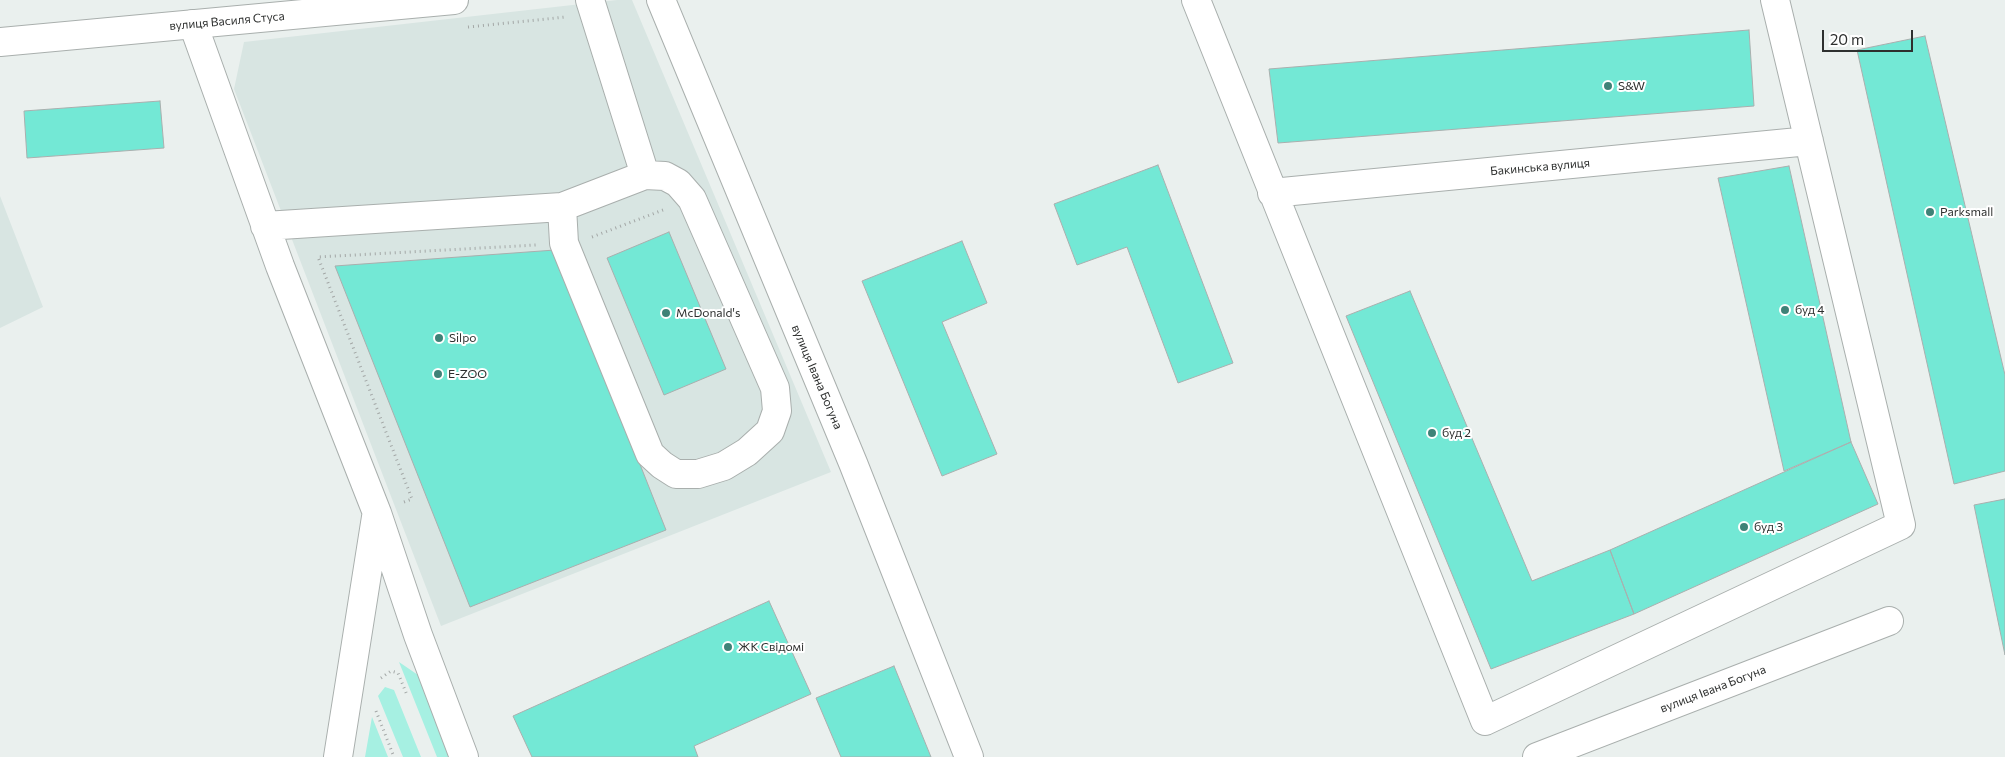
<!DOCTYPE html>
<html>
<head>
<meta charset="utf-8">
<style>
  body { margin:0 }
  #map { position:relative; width:2005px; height:757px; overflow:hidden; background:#eaf0ee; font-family:Commissioner,sans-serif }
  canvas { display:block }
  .scale { position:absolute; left:1822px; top:30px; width:91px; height:22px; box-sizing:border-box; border:2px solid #2e302f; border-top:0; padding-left:6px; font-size:15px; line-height:18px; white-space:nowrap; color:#2e302f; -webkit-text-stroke:4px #fff; paint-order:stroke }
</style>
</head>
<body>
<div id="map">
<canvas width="2005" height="757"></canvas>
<div class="scale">20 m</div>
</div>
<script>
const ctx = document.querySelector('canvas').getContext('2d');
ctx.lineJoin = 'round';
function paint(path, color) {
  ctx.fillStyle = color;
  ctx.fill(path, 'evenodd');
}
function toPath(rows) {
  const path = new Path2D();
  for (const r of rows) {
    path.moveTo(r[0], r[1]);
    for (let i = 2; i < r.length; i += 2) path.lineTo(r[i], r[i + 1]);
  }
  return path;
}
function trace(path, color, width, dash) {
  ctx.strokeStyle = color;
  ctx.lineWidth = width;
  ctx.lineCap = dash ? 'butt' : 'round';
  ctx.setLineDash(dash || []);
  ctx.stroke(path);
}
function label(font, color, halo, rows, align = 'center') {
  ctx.font = font + ' Commissioner,sans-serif';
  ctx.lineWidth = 4;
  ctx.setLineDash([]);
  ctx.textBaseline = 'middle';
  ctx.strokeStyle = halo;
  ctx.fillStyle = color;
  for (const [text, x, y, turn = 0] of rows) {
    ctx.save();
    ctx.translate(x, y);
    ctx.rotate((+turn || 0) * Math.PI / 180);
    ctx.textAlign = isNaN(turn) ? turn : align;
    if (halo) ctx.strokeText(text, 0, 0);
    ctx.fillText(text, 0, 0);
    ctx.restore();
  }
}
paint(toPath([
  [617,0,632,0,831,472,441,626,234,89,244,42],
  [0,196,43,307,0,328]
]), '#d8e5e2');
paint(toPath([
  [399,662,418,675,449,757,437,757],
  [385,687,394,690,421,757,403,757,378,696],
  [372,717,388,757,365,757]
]), '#a6f0e2');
const building = toPath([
  [1749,30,1754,106,1278,143,1269,69,1749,30],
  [1925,36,2005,375,2005,471,1954,484,1857,50,1925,36],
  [160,101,164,148,27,158,24,111,160,101],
  [1158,165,1233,363,1178,383,1127,247,1077,265,1054,204,1158,165],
  [1789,166,1851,442,1784,471,1718,178,1789,166],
  [669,232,726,369,664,395,607,258,669,232],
  [962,241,987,303,942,322,997,454,942,476,862,281,962,241],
  [555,250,666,530,470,607,335,266,555,250],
  [1410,291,1532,581,1610,550,1634,614,1491,669,1346,316,1410,291],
  [1851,442,1878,504,1634,614,1610,550,1851,442],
  [2005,499,2005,655,1974,505,2005,499],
  [769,601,811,694,694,746,698,757,532,757,513,716,769,601],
  [894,666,931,757,841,757,816,698,894,666]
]);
paint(building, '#73e8d5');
trace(building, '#aaafae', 1);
const minor = toPath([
  [661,0,853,463,969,757],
  [1196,0,1485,721,1901,525,1775,0],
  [193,24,280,266,377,513,418,635,464,757],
  [1272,193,1809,141],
  [562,207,564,243,650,454,662,465,676,474,698,474,724,466,747,452,770,431,777,411,775,388,692,199,678,183,665,176,645,175],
  [265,226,562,207,645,175,590,0],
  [338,757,376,517],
  [1537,757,1889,621]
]);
const major = toPath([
  [0,42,454,0]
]);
trace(minor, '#a9afad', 30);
trace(major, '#a9afad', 30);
trace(toPath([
  [468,27,566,17],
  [592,237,663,210],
  [404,502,412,499,318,257,536,245],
  [381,678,391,671,398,673,407,695],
  [376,711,394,757]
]), '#a3a7a6', 3, [1, 4]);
trace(minor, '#fff', 28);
trace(major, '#fff', 28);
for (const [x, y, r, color] of [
  [1608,86,5,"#3e8277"],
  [1930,212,5,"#3e8277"],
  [1785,310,5,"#3e8277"],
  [666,313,5,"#3e8277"],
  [439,338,5,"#3e8277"],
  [438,374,5,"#3e8277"],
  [1432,433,5,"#3e8277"],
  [1744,527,5,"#3e8277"],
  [728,647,5,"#3e8277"]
]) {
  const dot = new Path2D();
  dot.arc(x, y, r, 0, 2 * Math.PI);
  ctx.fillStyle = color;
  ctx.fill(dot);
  trace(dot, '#fff', 2);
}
label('12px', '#2e302f', '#fff', [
  ["вулиця Василя Стуса",227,21,-5],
  ["Бакинська вулиця",1540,167,-5],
  ["вулиця Івана Богуна",817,377,67],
  ["вулиця Івана Богуна",1713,689,-21]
]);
label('12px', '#2e302f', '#fff', [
  ["S&W",1618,86],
  ["Parksmall",1940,212],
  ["буд 4",1795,310],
  ["McDonald's",676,313],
  ["Silpo",449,338],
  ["E-ZOO",448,374],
  ["буд 2",1442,433],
  ["буд 3",1754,527],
  ["ЖК Свідомі",738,647]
], 'left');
</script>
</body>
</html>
